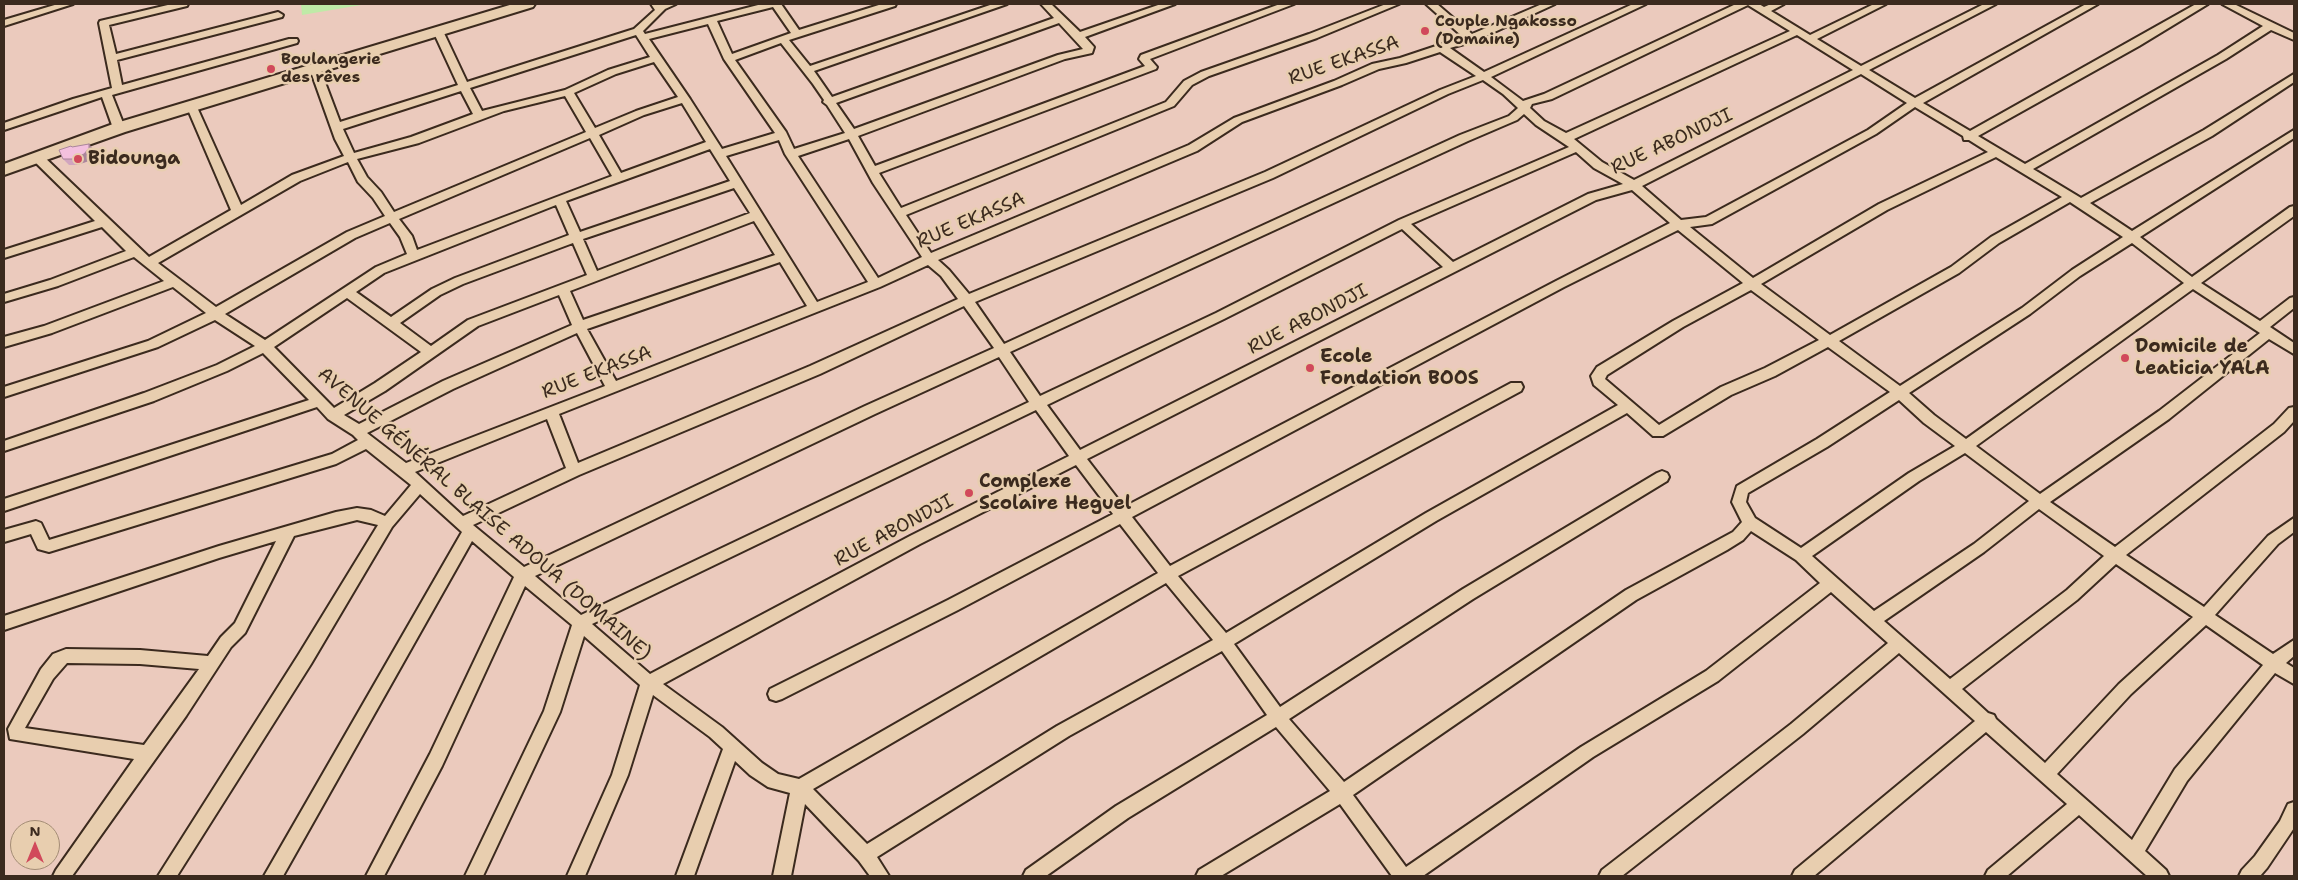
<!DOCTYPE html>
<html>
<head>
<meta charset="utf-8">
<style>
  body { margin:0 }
  #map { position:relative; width:2298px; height:880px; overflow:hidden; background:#ebcabd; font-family:"Shantell Sans",sans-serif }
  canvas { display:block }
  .frame { position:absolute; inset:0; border:5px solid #3b2a1e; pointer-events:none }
  .north { position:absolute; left:10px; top:820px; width:50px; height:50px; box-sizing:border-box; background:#e8ceaf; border:1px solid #a38c75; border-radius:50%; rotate:0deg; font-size:14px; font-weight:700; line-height:20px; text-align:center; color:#3b2a1e }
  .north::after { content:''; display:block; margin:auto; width:18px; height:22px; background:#d1495b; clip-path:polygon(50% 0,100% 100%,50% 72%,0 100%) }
</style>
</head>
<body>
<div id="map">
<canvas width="2298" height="880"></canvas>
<div class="frame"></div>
<div class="north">N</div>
</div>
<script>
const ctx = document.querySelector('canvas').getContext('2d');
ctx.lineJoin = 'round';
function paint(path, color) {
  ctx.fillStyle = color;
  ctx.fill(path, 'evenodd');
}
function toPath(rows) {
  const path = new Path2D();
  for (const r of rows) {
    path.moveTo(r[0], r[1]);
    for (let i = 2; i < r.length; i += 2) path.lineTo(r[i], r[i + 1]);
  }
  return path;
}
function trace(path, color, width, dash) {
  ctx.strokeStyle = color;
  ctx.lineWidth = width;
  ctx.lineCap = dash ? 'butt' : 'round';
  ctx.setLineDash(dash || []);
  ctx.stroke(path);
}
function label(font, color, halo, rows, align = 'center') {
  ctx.font = font + ' "Shantell Sans",sans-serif';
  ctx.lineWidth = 5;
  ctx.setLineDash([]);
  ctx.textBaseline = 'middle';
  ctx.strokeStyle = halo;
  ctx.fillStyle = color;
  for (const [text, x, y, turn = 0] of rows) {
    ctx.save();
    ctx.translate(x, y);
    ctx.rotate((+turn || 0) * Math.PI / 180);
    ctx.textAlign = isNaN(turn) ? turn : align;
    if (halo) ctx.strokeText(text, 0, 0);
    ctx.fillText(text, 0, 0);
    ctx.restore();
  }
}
paint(toPath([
  [301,4,367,4,302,15]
]), '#bfeaa7');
const minor = toPath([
  [58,4,73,4,4,26,4,20,58,4],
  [172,4,188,4,187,6,109,25,116,54,278,12,283,15,282,17,117,60,122,85,289,39,297,39,298,41,297,43,112,95,125,128,123,130,119,132,113,128,102,97,4,130,4,123,73,99,112,88,99,23,100,21,172,4],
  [651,4,676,4,665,9,643,31,645,34,762,4,781,4,799,30,882,4,896,4,895,6,789,40,810,66,993,4,1007,4,814,71,832,97,1054,18,1041,4,1051,4,1080,32,1161,4,1175,4,1085,37,1094,47,1092,53,1065,59,858,136,875,166,1145,66,1139,59,1141,55,1280,4,1294,4,1150,59,1157,67,1156,69,879,173,901,208,1166,102,1184,81,1201,72,1309,34,1386,4,1399,4,1317,38,1209,76,1192,85,1174,106,906,215,931,253,1189,145,1234,118,1334,81,1372,64,1400,58,1463,37,1426,4,1437,4,1472,34,1542,4,1555,4,1475,41,1450,48,1484,72,1633,4,1646,4,1491,77,1523,101,1544,94,1736,4,1759,4,1764,7,1771,4,1784,4,1771,11,1810,35,1874,4,1886,4,1817,39,1861,66,1984,4,1996,4,1869,70,1915,98,2086,4,2098,4,1923,103,1970,131,2196,4,2208,4,2139,46,1978,136,2025,164,2218,55,2263,26,2222,4,2234,4,2294,33,2294,40,2271,30,2226,59,2033,169,2081,198,2204,130,2294,74,2294,82,2212,136,2090,203,2132,231,2294,130,2294,138,2140,237,2192,277,2290,207,2294,206,2294,216,2201,283,2260,321,2290,298,2294,297,2294,308,2270,327,2294,343,2294,354,2269,339,2169,419,2050,502,2115,547,2274,424,2289,408,2294,407,2294,421,2284,432,2126,555,2204,607,2268,536,2294,518,2294,532,2278,544,2215,615,2273,654,2294,640,2294,656,2286,663,2294,668,2294,684,2275,673,2187,781,2145,851,2166,870,2169,876,2147,876,2079,815,2007,876,1985,876,1988,870,2067,804,1986,732,1814,876,1792,876,1795,870,1975,721,1899,653,1803,734,1622,876,1599,876,1602,870,1791,724,1888,643,1831,592,1718,681,1593,757,1423,876,1392,876,1340,804,1221,876,1196,876,1199,870,1330,791,1276,727,1128,818,1046,876,1023,876,1026,870,1116,806,1267,715,1222,651,1069,736,877,857,889,876,870,876,859,861,805,804,791,876,773,876,790,793,768,787,750,775,735,761,694,876,676,876,723,749,710,737,653,695,628,775,585,876,567,876,612,775,640,685,584,636,560,712,483,876,465,876,544,711,572,625,525,586,442,766,384,876,366,876,430,754,514,577,472,541,283,876,264,876,462,532,420,494,392,527,311,664,177,876,158,876,299,654,378,525,357,520,294,536,245,633,231,647,186,716,72,876,53,876,56,870,134,759,10,739,8,729,41,669,53,654,66,649,140,650,208,656,221,637,235,623,276,541,219,558,4,630,4,616,219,546,336,512,357,508,371,510,385,516,411,485,366,449,336,464,49,552,38,549,31,534,4,542,4,530,36,521,41,523,49,540,332,454,358,440,353,435,328,419,317,407,4,511,4,499,309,400,263,353,227,371,154,401,4,451,4,441,144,393,217,365,255,346,215,320,158,347,4,397,4,387,148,341,206,313,173,287,52,333,4,347,4,337,44,326,164,281,134,257,58,286,4,302,4,294,50,280,126,251,102,227,4,258,4,250,95,221,34,161,32,158,34,155,42,155,149,257,231,210,186,105,187,103,191,102,196,105,241,205,292,175,344,156,335,139,310,69,311,67,319,67,320,69,340,122,458,85,433,31,434,29,438,28,443,31,467,82,634,29,655,10,651,4],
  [1748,5,1790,31,1566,133,1544,121,1530,108,1532,104,1552,99,1748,5],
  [773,7,791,33,732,54,717,21,773,7],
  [1059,23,1083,49,1058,55,854,129,836,103,1059,23],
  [708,24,724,59,775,133,722,149,690,99,649,39,708,24],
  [636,35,650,57,608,70,565,90,482,111,470,88,636,35],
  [1797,35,1853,70,1634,180,1602,162,1574,139,1797,35],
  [781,43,813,84,824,100,823,102,827,105,845,133,794,149,786,132,735,60,781,43],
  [1440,52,1476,76,1440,90,1265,172,969,294,949,270,938,260,1197,151,1242,122,1342,85,1379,69,1406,63,1440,52],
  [654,62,678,97,636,111,595,128,574,93,616,74,654,62],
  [1861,74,1907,103,1868,130,1706,217,1681,220,1642,186,1861,74],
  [1483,80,1503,94,1518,108,1509,116,1460,135,1004,344,975,302,1273,178,1448,94,1483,80],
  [461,91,473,114,411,137,354,153,343,129,461,91],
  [565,96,586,132,394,212,381,192,367,177,357,159,419,143,504,111,565,96],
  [682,103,706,142,621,173,599,135,644,115,682,103],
  [1915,107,1963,136,1964,140,1969,140,1988,152,1879,204,1753,278,1690,227,1712,224,1876,134,1915,107],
  [1524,114,1536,125,1569,147,1399,220,1216,313,1040,396,1010,352,1468,141,1517,120,1524,114],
  [590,138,612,176,417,250,412,236,399,219,590,138],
  [849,139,873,183,922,257,878,278,798,156,849,139],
  [779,140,785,154,868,282,817,302,726,156,779,140],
  [710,149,730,181,580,232,566,201,710,149],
  [1576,152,1594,168,1623,184,1588,194,1453,262,1411,224,1576,152],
  [1996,157,2062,197,1991,237,1951,267,1830,335,1761,284,1887,210,1996,157],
  [348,162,358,182,373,198,385,216,347,232,216,307,158,263,300,181,348,162],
  [734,188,750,213,597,271,583,239,734,188],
  [1632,190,1670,223,1556,281,1124,507,1087,459,1596,200,1632,190],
  [2070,202,2123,237,2072,270,2022,308,1900,386,1839,341,1959,273,1999,243,2070,202],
  [556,205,569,235,455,278,432,289,391,317,356,292,384,273,556,205],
  [754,221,775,255,583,320,570,291,754,221],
  [390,223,400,237,407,254,376,267,265,340,225,314,355,238,390,223],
  [1402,229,1443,267,1080,450,1047,405,1224,319,1402,229],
  [1678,230,1743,283,1673,321,1597,367,1591,376,1594,385,1618,405,1426,513,1226,633,1178,576,1521,391,1523,387,1521,383,1511,383,1170,566,1132,517,1564,287,1678,230],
  [573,243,587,275,468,320,431,346,400,323,440,295,463,284,573,243],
  [2132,243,2184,283,1966,439,1934,415,1909,393,2030,314,2080,276,2132,243],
  [780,262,807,306,616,381,587,329,780,262],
  [928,265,941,276,958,299,810,366,578,463,559,414,880,287,928,265],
  [2193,289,2260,333,2159,411,2040,494,1976,446,2193,289],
  [1751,290,1819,340,1765,368,1721,387,1659,425,1605,379,1607,375,1683,327,1751,290],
  [559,295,572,325,443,381,359,424,344,415,385,391,478,326,559,295],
  [347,298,421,352,375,383,334,408,274,347,347,298],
  [964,306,994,348,865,406,524,567,473,525,579,475,820,374,964,306],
  [577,333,605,386,406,463,367,433,453,389,577,333],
  [1828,347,1890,392,1817,439,1737,486,1732,502,1742,522,1733,532,1626,590,1344,782,1289,719,1473,599,1667,481,1669,477,1667,473,1662,471,1657,473,1463,589,1280,707,1234,644,1436,521,1627,413,1653,436,1663,436,1731,395,1775,376,1828,347],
  [999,357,1029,402,581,615,535,576,875,414,999,357],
  [1899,400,1924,423,1955,446,1909,473,1801,548,1755,518,1746,502,1748,493,1827,447,1899,400],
  [1036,410,1069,456,910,536,650,674,592,624,1036,410],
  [547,419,566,468,463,516,415,472,547,419],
  [1965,453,2029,501,1974,544,1874,611,1812,556,1919,481,1965,453],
  [1076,465,1113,514,948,600,770,689,768,694,770,699,776,701,782,699,958,610,1120,524,1158,573,799,779,778,774,762,763,722,727,663,684,920,544,1076,465],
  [2039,509,2104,556,2067,590,1950,679,1884,621,1984,552,2039,509],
  [1751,531,1796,560,1820,583,1706,671,1581,747,1406,867,1353,795,1636,600,1727,550,1743,540,1751,531],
  [2116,564,2193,617,2119,684,2045,763,1996,719,1994,715,1988,713,1962,689,2077,600,2116,564],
  [1166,583,1213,640,1057,726,867,844,813,789,1166,583],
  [2206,625,2263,665,2175,769,2132,840,2057,774,2131,694,2206,625],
  [67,663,140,664,199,669,144,745,25,728,53,679,67,663],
  [2294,802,2294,828,2267,868,2260,876,2239,876,2242,870,2255,856,2280,821,2288,804,2294,802]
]);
const highway = toPath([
  [513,4,535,4,533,7,125,132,4,175,4,164,113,124,513,4]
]);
trace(minor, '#3b2a1e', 4);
trace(highway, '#3b2a1e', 4);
paint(minor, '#e8ceaf');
paint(highway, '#e8ceaf');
paint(toPath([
  [95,151,95,155,89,161,77,165,69,165,63,159]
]), '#d1a5bf');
paint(toPath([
  [89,144,95,151,95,155,89,161,77,165,72,159]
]), '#aa869b');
const building = toPath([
  [89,144,89,148,84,154,72,159,63,159,59,150,71,146,72,147,89,144]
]);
paint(building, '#f3c0de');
trace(building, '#aa869b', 1);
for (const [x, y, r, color] of [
  [1425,31,5,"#d1495b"],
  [271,69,5,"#d1495b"],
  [78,159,5,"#d1495b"],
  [2125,358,5,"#d1495b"],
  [1310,368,5,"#d1495b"],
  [969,493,5,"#d1495b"]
]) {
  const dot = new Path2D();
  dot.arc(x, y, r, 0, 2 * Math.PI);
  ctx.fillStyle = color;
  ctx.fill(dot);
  trace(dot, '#e8ceaf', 2);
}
label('bold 16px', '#3b2a1e', '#e8ceaf', [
  ["Couple Ngakosso",1435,22],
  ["(Domaine)",1435,40],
  ["Boulangerie",281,60],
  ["des rêves",281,78]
], 'left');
label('19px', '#3b2a1e', '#e8ceaf', [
  ["RUE EKASSA",1344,61,-19],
  ["RUE ABONDJI",1672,142,-25],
  ["RUE EKASSA",971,221,-23],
  ["RUE ABONDJI",1308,320,-27],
  ["RUE EKASSA",597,373,-21],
  ["AVENUE GÉNÉRAL BLAISE ADOUA (DOMAINE)",484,514,41],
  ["RUE ABONDJI",894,531,-28]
]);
label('bold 19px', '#3b2a1e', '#e8ceaf', [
  ["Bidounga",88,159],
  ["Domicile de",2135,347],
  ["Leaticia YALA",2135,369],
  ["Ecole",1320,357],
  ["Fondation BOOS",1320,379],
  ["Complexe",979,482],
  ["Scolaire Heguel",979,504]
], 'left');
</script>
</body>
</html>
